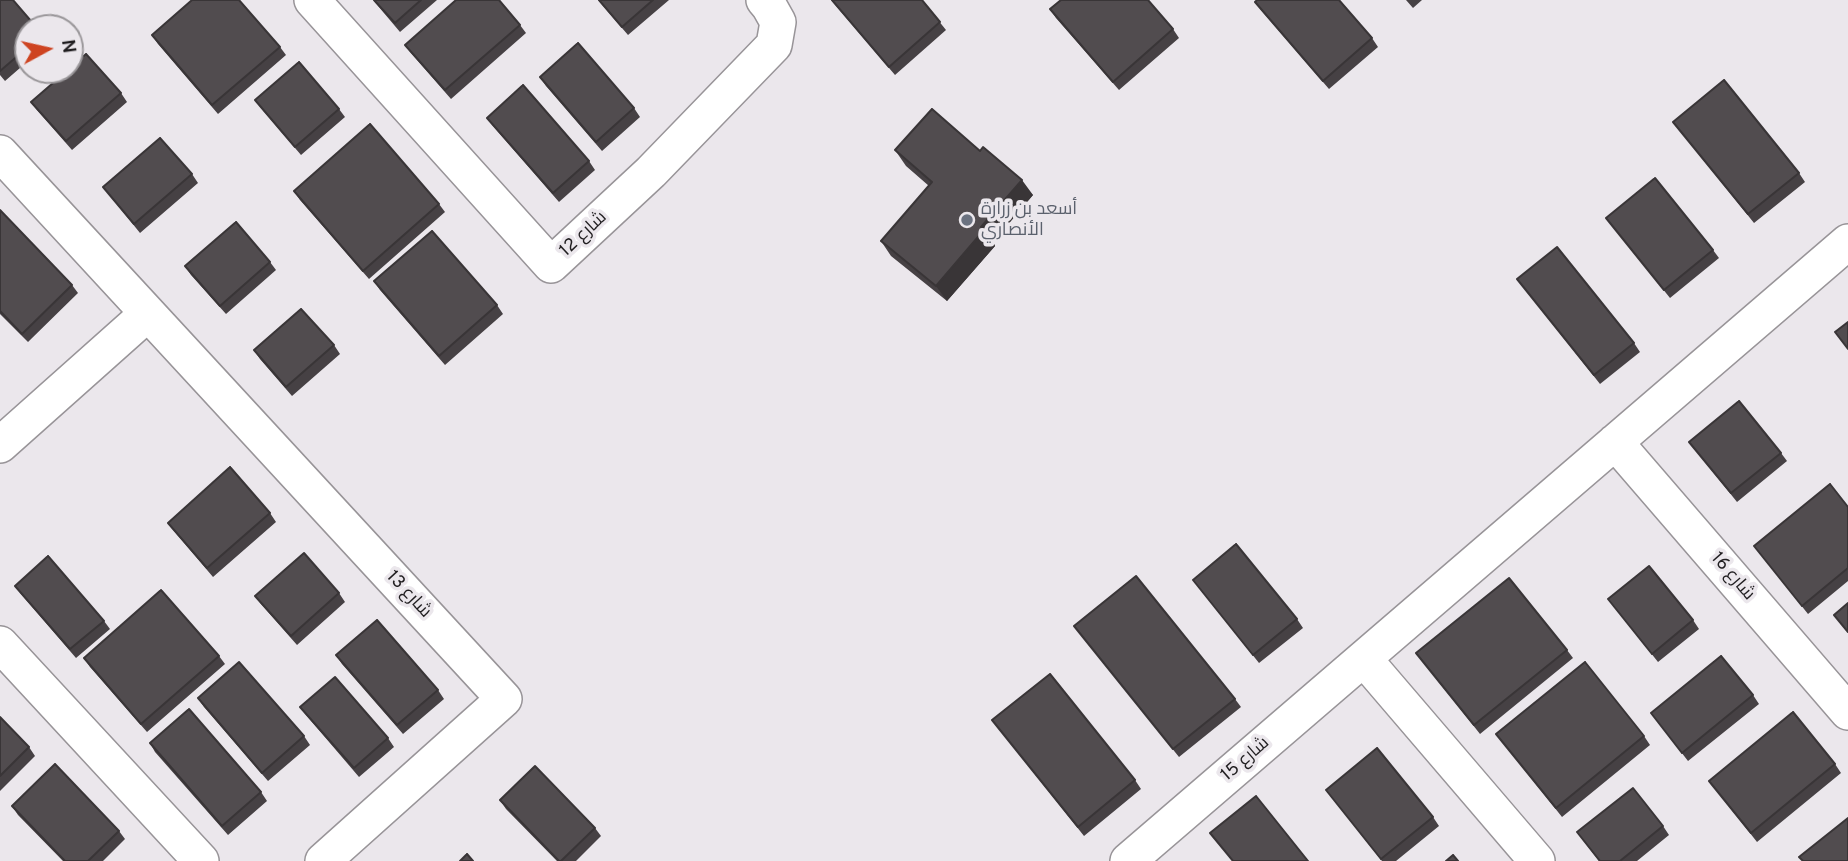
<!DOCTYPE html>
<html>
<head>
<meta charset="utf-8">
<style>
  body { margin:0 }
  #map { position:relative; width:1848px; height:861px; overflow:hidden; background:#ebe7ec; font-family:Overpass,sans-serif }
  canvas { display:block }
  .north { position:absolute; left:14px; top:14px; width:70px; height:70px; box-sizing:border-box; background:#ebe7ec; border:2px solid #9a979a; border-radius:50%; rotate:82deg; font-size:19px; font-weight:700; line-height:28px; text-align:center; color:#201e20 }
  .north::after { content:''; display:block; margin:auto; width:24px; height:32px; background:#ce4421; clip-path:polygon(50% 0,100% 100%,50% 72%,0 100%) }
</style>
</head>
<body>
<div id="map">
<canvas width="1848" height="861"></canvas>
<div class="north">N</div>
</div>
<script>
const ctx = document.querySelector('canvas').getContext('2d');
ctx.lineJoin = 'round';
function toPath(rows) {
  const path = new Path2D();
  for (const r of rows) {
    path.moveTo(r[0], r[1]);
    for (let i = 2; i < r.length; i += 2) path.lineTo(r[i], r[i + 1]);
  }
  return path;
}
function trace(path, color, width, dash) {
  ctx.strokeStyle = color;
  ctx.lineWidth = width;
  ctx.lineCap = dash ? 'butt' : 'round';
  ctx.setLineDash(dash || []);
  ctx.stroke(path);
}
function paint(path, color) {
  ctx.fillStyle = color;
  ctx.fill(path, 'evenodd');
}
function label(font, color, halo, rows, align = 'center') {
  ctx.font = font + ' Overpass,Cairo,sans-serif';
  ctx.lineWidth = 7;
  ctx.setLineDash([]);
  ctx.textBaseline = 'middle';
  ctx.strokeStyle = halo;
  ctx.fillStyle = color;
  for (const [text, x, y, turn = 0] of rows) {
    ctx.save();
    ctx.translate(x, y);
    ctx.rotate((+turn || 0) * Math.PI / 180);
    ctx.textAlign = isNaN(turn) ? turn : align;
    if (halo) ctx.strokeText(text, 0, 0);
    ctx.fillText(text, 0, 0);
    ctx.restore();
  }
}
const street = toPath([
  [312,0,551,265,651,172,774,45,778,22,769,6,764,0],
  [0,153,504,699,323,861],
  [1615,442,1848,712],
  [0,445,147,314],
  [0,644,201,861],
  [1364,659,1537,861],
  [1128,861,1848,242]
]);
trace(street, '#989498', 38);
trace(street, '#fff', 35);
paint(toPath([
  [0,0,28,28,28,61,5,81,0,75],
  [373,0,437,0,400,32],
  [598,0,669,0,628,35],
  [831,0,922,0,946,30,895,75],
  [1406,0,1422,0,1413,8],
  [1255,2,1372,38,1378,47,1329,89,1261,10],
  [1050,9,1173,29,1179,38,1119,90,1056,18],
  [520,25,526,33,451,99,411,53,405,45],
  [152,35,280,47,286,55,218,114,158,44],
  [540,77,634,108,640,117,602,151,546,86],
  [121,93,127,102,72,150,37,110,31,102],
  [255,100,339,109,345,117,301,155,261,108],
  [487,118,589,161,595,170,559,202,493,126],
  [1673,122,1799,173,1805,182,1754,223],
  [895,150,980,151,1033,195,993,242,995,246,947,301,891,256,881,241,929,186,906,166],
  [192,174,198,183,140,233,103,187],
  [294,191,439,204,445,212,369,279,300,200],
  [0,210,72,285,78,293,28,342,0,314],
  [1606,218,1713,250,1719,258,1670,298],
  [270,262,276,270,226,314,191,275,185,266],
  [1517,279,1634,343,1640,352,1600,384],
  [374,281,497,305,503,314,445,365,380,290],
  [334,345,340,354,292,396,260,359,254,350],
  [1689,442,1781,453,1787,461,1737,502],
  [1848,507,1848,581,1808,614,1754,546],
  [270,513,276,522,213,577,174,531,168,523],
  [1193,580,1297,619,1303,628,1259,663],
  [15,586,104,621,110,629,76,658,21,594],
  [339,593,345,602,297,645,261,604,255,596],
  [1608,599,1693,620,1699,629,1658,662],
  [1074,626,1235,699,1241,707,1179,757],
  [1567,650,1573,658,1480,734,1416,653],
  [336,655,438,690,444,699,403,734,342,664],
  [219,656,225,664,147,732,90,667,84,658],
  [1753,695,1759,704,1688,761,1651,713],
  [198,698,304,736,310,745,268,781,204,707],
  [300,707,388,738,394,747,359,777,306,715],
  [0,717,29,747,35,756,0,791],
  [992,720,1135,780,1141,789,1084,836],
  [1496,734,1644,736,1650,745,1562,817],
  [150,743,261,792,267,801,228,835,155,752],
  [1835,764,1841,773,1757,842,1709,781],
  [1326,790,1433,817,1439,826,1396,861,1382,861],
  [500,800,595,828,601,836,576,861,557,861,506,809],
  [12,806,119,831,125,839,103,861,63,861,18,815],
  [1663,826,1669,835,1637,861,1599,861,1577,832]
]), '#464144');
paint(toPath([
  [1022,180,1033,195,993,242,995,246,947,301,936,286,981,227]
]), '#393537');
const building = toPath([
  [0,0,13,0,37,28,28,28,28,47,0,71,0,0],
  [192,0,239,0,280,47,212,105,152,35,192,0],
  [374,0,421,0,395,23,374,0],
  [456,0,499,0,520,25,445,90,405,45,456,0],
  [599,0,653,0,622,27,599,0],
  [832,0,922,0,940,22,889,67,832,0],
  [1061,0,1148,0,1173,29,1113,82,1050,9,1061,0],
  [1257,0,1339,0,1372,38,1323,81,1255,2,1257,0],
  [578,43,634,108,596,142,540,77,578,43],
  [86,54,121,93,66,141,31,102,68,70,70,70,70,68,86,54],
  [299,62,339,109,295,147,255,100,299,62],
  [1724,80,1799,173,1748,214,1673,122,1724,80],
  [523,85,589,161,553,193,487,118,523,85],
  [932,109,980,151,983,147,1022,180,981,227,984,230,936,286,881,241,932,182,895,150,932,109],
  [370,124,439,204,363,271,294,191,370,124],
  [160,138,192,174,134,224,103,187,160,138],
  [1655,178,1713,250,1664,290,1606,218,1655,178],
  [0,210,72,285,22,334,0,311,0,210],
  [236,222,270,262,220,306,185,266,236,222],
  [432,231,497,305,439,356,374,281,432,231],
  [1557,247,1634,343,1594,375,1517,279,1557,247],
  [301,309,334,345,286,387,254,350,301,309],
  [1848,322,1848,349,1835,332,1848,322],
  [1739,401,1781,453,1731,493,1689,442,1739,401],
  [230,467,270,513,207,568,168,523,230,467],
  [1830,484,1848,507,1848,568,1802,606,1754,546,1830,484],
  [1236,544,1297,619,1253,655,1193,580,1236,544],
  [304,553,339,593,291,636,255,596,304,553],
  [48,556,104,621,70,649,15,586,48,556],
  [1649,566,1693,620,1652,654,1608,599,1649,566],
  [1136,576,1235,699,1173,749,1074,626,1136,576],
  [1509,578,1567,650,1474,725,1416,653,1509,578],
  [161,590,219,656,141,724,84,658,161,590],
  [1848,603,1848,632,1834,615,1848,603],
  [377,620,438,690,397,725,336,655,377,620],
  [1721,656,1753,695,1682,753,1651,713,1721,656],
  [239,662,304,736,262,773,198,698,239,662],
  [1585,662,1644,736,1556,808,1496,734,1585,662],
  [1050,674,1135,780,1078,827,992,720,1050,674],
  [335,677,388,738,354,768,300,707,335,677],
  [189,709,261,792,222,826,150,743,189,709],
  [1793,712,1835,764,1751,833,1709,781,1793,712],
  [0,717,29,747,0,776,0,717],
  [1377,748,1433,817,1381,859,1326,790,1377,748],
  [55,764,119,831,88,861,65,861,12,806,55,764],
  [535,766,595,828,561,861,559,861,500,800,535,766],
  [1633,788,1663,826,1620,861,1600,861,1577,832,1633,788],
  [1256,796,1308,861,1233,861,1210,833,1256,796],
  [1848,818,1848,861,1803,861,1799,857,1848,818],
  [467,854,473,861,460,861,467,854],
  [1453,855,1458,861,1446,861,1453,855]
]);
paint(building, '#514c4f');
trace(building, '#393537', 2);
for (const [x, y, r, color] of [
  [967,220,7,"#6b7280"]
]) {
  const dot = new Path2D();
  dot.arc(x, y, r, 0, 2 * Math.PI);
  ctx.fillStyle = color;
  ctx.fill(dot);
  trace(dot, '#ebe7ec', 2.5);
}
label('18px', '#5b616d', '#ebe7ec', [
  ["أسعد بن زرارة",981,210],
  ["الأنصاري",981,231]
], 'left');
label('18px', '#201e20', '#ebe7ec', [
  ["شارع 12",584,235,-43],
  ["شارع 16",1732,577,49],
  ["شارع 13",408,595,47],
  ["شارع 15",1246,760,-41]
]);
</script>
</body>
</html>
